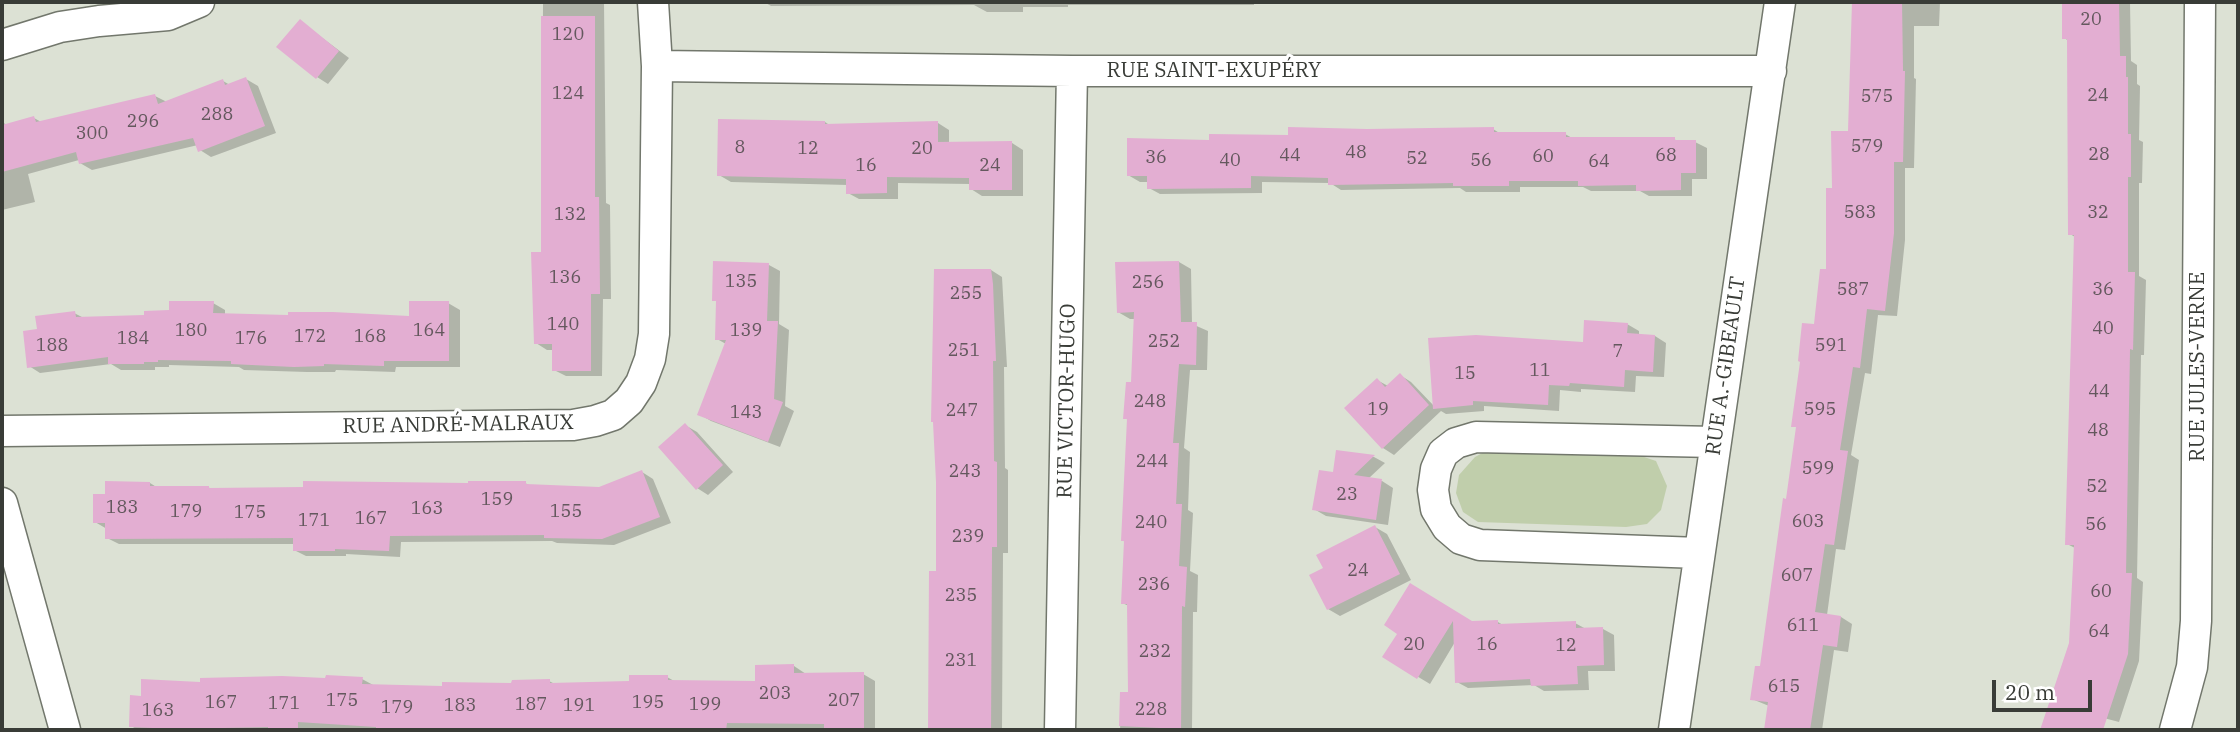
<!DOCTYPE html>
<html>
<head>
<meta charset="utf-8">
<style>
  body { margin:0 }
  #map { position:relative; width:2240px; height:732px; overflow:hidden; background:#dce1d4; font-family:"IBM Plex Serif",serif }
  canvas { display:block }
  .frame { position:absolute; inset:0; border:4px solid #393c37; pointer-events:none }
  .scale { position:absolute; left:1992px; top:680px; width:100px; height:32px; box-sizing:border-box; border:4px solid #393c37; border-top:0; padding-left:9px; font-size:21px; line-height:24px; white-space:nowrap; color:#393c37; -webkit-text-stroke:5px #fff; paint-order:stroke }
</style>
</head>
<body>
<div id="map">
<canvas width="2240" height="732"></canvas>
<div class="frame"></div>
<div class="scale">20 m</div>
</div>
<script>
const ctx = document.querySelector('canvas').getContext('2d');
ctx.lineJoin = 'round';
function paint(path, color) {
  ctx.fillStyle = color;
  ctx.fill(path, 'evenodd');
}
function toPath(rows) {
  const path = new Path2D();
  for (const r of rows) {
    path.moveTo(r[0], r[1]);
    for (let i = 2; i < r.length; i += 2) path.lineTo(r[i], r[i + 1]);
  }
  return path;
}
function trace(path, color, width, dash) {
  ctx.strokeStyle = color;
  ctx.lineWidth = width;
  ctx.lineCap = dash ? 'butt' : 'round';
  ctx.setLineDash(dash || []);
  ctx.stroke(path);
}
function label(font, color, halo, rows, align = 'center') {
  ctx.font = font + ' "IBM Plex Serif",serif';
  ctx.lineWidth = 6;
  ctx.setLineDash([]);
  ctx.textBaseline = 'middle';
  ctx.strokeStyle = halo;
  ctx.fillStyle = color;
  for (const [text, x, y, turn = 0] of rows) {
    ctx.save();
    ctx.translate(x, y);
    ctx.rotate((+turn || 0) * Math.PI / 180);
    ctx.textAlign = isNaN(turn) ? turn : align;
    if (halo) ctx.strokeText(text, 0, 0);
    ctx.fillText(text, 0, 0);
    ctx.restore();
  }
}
paint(toPath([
  [1490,449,1632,453,1656,461,1667,486,1661,510,1647,524,1626,527,1478,522,1463,512,1456,493,1459,475,1475,457]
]), '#c0ceab');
paint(toPath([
  [543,2,604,2,606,203,610,205,611,299,603,299,602,376,566,376,554,370,554,350,547,350,536,343,542,254],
  [751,2,1454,2,1454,4,1254,2,1254,5,1068,5,1068,7,1023,7,1023,12,987,12,974,5,771,6,764,2],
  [1542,2,1613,2,1544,3],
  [1853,2,1940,2,1939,26,1914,26,1914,78,1916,79,1914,168,1905,168,1905,240,1897,316,1878,315,1871,374,1865,373,1851,455,1859,460,1845,550,1836,549,1827,615,1841,617,1852,624,1848,652,1834,650,1822,730,1766,730,1769,706,1752,699,1762,668,1787,501,1798,428,1793,426,1828,271,1833,190,1850,133],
  [2075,2,2130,2,2131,61,2137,65,2137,84,2140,86,2139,140,2143,142,2142,183,2139,183,2139,276,2146,280,2144,355,2141,355,2137,578,2143,582,2139,661,2119,722,2062,707,2070,643,2075,548,2067,544,2075,237,2070,234,2069,41,2064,38],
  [300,21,349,58,328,84,317,77],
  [246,79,258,86,276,133,211,157,200,150,198,145,92,170,80,163,79,160,28,174,35,202,2,210,2,122,7,125,34,118,43,123,155,96,167,102,223,81,230,85],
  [720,121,825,122,831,126,938,123,949,130,949,143,1012,143,1023,150,1023,196,982,196,971,189,971,184,898,183,898,199,859,199,848,193,848,185,731,182,719,175],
  [1493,129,1501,134,1565,134,1574,139,1674,139,1679,142,1695,142,1707,148,1707,179,1692,179,1692,196,1649,196,1640,191,1591,191,1583,187,1520,187,1520,192,1466,192,1460,188,1341,190,1330,183,1262,182,1262,193,1160,194,1149,188,1149,182,1140,182,1128,175,1211,142,1367,131],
  [1179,262,1191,269,1192,324,1208,331,1207,370,1190,370,1184,448,1190,452,1188,510,1193,513,1190,571,1198,575,1197,612,1193,612,1192,730,1120,730,1122,694,1129,694,1129,606,1122,603,1125,542,1122,540,1128,420,1125,418,1132,384,1135,319,1130,319,1118,312],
  [769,265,780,271,779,324,789,330,785,406,794,411,780,447,711,421,699,414,726,344,717,339,718,302,714,300],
  [991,270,1002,277,1007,367,1004,367,1005,468,1008,470,1008,553,1003,553,1002,730,932,730,930,729,938,573],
  [213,303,225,310,225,315,411,318,448,303,460,310,460,367,396,367,395,372,336,370,335,372,307,372,244,370,239,367,169,365,169,367,155,367,155,370,121,370,111,364,40,373,29,366,39,331,74,313,84,318,146,317],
  [1627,324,1639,331,1639,335,1655,336,1666,343,1664,377,1636,376,1635,392,1581,389,1581,392,1560,390,1559,411,1484,406,1484,411,1446,414,1441,411,1394,455,1383,448,1377,380,1388,386,1400,375,1411,382,1435,407],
  [685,425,697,432,733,472,708,495,697,488],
  [1337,452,1374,457,1385,463,1368,479,1382,481,1393,488,1388,525,1326,516,1314,509,1334,474],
  [642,472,653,479,671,523,614,545,557,543,552,541,401,542,400,557,346,554,346,556,306,556,294,550,294,544,119,544,107,538,107,529,95,522,106,495,150,483,158,488,208,487,213,490,525,483,531,486,600,488],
  [1375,527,1387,534,1411,580,1340,616,1328,609,1326,569],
  [1411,585,1472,623,1498,622,1503,625,1575,623,1586,629,1603,629,1614,635,1615,671,1588,671,1589,690,1544,691,1534,685,1468,688,1457,682,1455,642,1430,684,1385,657,1400,633],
  [757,666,794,666,806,674,863,674,875,681,875,730,347,730,310,728,310,730,138,730,131,726,142,698,202,684,362,679,375,686,443,688,549,681,555,684,631,683,667,677,676,682,757,683]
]), '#0003');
paint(toPath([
  [1852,2,1902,2,1903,71,1905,71,1903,162,1894,162,1894,233,1885,311,1867,309,1860,368,1853,367,1840,450,1848,451,1834,545,1825,544,1815,612,1841,616,1837,647,1823,645,1810,730,1764,730,1768,702,1750,700,1755,666,1760,666,1783,498,1786,499,1796,427,1791,427,1800,362,1798,361,1802,323,1814,324,1820,269,1826,269,1826,188,1832,188,1831,131,1848,131],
  [2062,2,2119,2,2120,56,2126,56,2126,77,2128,77,2128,134,2131,134,2131,177,2128,177,2128,272,2135,272,2133,350,2130,349,2126,573,2132,573,2128,654,2103,730,2040,730,2069,643,2074,545,2065,545,2074,235,2068,235,2067,39,2062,39],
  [541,16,595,16,595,197,599,197,600,294,591,294,591,371,552,371,552,344,534,344,531,252,541,252],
  [300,19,339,51,316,79,276,47],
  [246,77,265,126,198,152,193,138,79,164,76,152,2,172,2,125,34,116,36,122,155,94,158,104,223,79,225,85],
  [718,119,825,121,825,124,938,121,938,142,1012,141,1012,190,969,190,969,178,887,177,887,193,846,194,846,179,717,176],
  [1288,127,1367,129,1494,127,1494,132,1566,132,1566,137,1675,137,1675,140,1696,140,1696,173,1681,173,1681,190,1636,191,1636,185,1578,186,1578,181,1509,181,1509,186,1453,186,1453,183,1328,185,1328,178,1251,176,1251,188,1147,189,1147,176,1127,176,1127,138,1209,140,1209,134,1288,135],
  [713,261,769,263,767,321,778,321,774,399,783,402,768,442,697,415,726,340,715,340,716,301,712,301],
  [1179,261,1181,322,1197,322,1196,365,1179,364,1173,443,1179,443,1176,504,1182,504,1179,566,1187,567,1185,607,1182,606,1181,729,1119,726,1120,692,1128,692,1127,604,1121,604,1124,541,1121,541,1127,419,1123,419,1126,382,1131,382,1134,312,1117,313,1115,262],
  [934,269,991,269,993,284,996,361,993,361,994,461,997,462,997,547,992,547,991,729,928,730,929,571,936,571,936,482,933,422,931,422],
  [169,301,214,301,213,313,288,315,288,312,333,312,409,316,409,301,449,301,449,361,384,361,384,366,324,364,324,366,294,367,231,364,231,361,158,360,158,362,144,362,144,364,108,364,108,357,27,368,23,331,37,329,35,316,75,311,76,317,144,315,144,311,169,310],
  [1584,320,1628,323,1627,333,1655,335,1653,372,1625,370,1624,387,1570,383,1569,386,1549,385,1548,405,1473,401,1473,405,1433,409,1428,338,1476,335,1583,342],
  [1400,373,1429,405,1382,449,1344,408,1377,378,1385,387],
  [685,423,723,465,696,490,658,447],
  [1336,450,1375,455,1354,475,1382,479,1376,520,1312,510,1319,470,1333,472],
  [642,470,660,517,602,539,544,538,544,535,390,536,389,551,335,549,335,551,293,551,293,538,105,539,105,523,93,523,93,494,105,494,105,481,150,482,150,486,209,486,209,488,303,487,303,481,468,483,468,481,526,481,526,484,599,487],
  [1375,525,1400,574,1327,610,1309,575,1323,568,1316,555],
  [1410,583,1472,621,1498,620,1498,624,1576,621,1576,628,1603,627,1604,665,1577,666,1578,684,1531,686,1530,679,1455,683,1453,621,1417,679,1382,657,1397,634,1384,625],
  [794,664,794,673,864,672,864,730,824,730,824,724,727,723,726,730,376,730,376,727,298,722,298,730,268,730,268,727,176,729,129,727,130,695,141,696,141,679,200,682,200,678,282,676,325,678,326,675,363,677,362,684,442,686,442,682,511,683,512,680,550,679,550,683,629,681,629,675,668,675,668,680,755,681,755,665]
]), '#e3aed2');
const minor = toPath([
  [2,45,60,27,99,21,168,15,199,2],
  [657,66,1072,71,1771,71],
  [2,431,573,425,595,421,613,415,629,401,641,383,650,359,654,334,657,66,653,2],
  [2,503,65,730],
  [1699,553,1480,545,1461,539,1447,527,1436,509,1433,490,1436,469,1443,453,1456,443,1476,437,1715,442],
  [1060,730,1072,71],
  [1674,730,1780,2],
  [2175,730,2192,667,2196,621,2200,2]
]);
trace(minor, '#72776c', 33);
trace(minor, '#fff', 30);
label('18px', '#64585e', null, [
  ["20",2091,20],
  ["120",568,35],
  ["124",568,94],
  ["24",2098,96],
  ["575",1877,97],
  ["288",217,115],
  ["296",143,122],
  ["300",92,134],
  ["579",1867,147],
  ["8",740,148],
  ["12",808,149],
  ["20",922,149],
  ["48",1356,153],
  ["28",2099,155],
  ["44",1290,156],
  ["68",1666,156],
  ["60",1543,157],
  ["36",1156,158],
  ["52",1417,159],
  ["40",1230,161],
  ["56",1481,161],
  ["64",1599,162],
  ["16",866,166],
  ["24",990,166],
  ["583",1860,213],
  ["32",2098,213],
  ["132",570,215],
  ["136",565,278],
  ["135",741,282],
  ["256",1148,283],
  ["587",1853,290],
  ["36",2103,290],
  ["255",966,294],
  ["140",563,325],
  ["40",2103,329],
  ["180",191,331],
  ["164",429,331],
  ["139",746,331],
  ["172",310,337],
  ["168",370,337],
  ["184",133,339],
  ["176",251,339],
  ["252",1164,342],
  ["188",52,346],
  ["591",1831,346],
  ["251",964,351],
  ["7",1618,352],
  ["11",1540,371],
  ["15",1465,374],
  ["44",2099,392],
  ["248",1150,402],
  ["19",1378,410],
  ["595",1820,410],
  ["247",962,411],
  ["143",746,413],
  ["48",2098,431],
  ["244",1152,462],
  ["599",1818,469],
  ["243",965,472],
  ["52",2097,487],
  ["23",1347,495],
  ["159",497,500],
  ["183",122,508],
  ["163",427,509],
  ["179",186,512],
  ["155",566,512],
  ["175",250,513],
  ["167",371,519],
  ["171",314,521],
  ["603",1808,522],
  ["240",1151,523],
  ["56",2096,525],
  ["239",968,537],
  ["24",1358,571],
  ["607",1797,576],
  ["236",1154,585],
  ["60",2101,592],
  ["235",961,596],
  ["611",1803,626],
  ["64",2099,632],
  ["20",1414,645],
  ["16",1487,645],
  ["12",1566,646],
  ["232",1155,652],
  ["231",961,661],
  ["615",1784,687],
  ["203",775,694],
  ["175",342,701],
  ["207",844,701],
  ["167",221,703],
  ["195",648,703],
  ["171",284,704],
  ["187",531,705],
  ["199",705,705],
  ["183",460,706],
  ["191",579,706],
  ["179",397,708],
  ["228",1151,710],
  ["163",158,711]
]);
label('21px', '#393c37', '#fff', [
  ["RUE SAINT-EXUPÉRY",1214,71],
  ["RUE A.-GIBEAULT",1726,366,-82],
  ["RUE JULES-VERNE",2198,367,-90],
  ["RUE VICTOR-HUGO",1067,401,-89],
  ["RUE ANDRÉ-MALRAUX",458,425,-1]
]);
</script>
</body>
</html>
